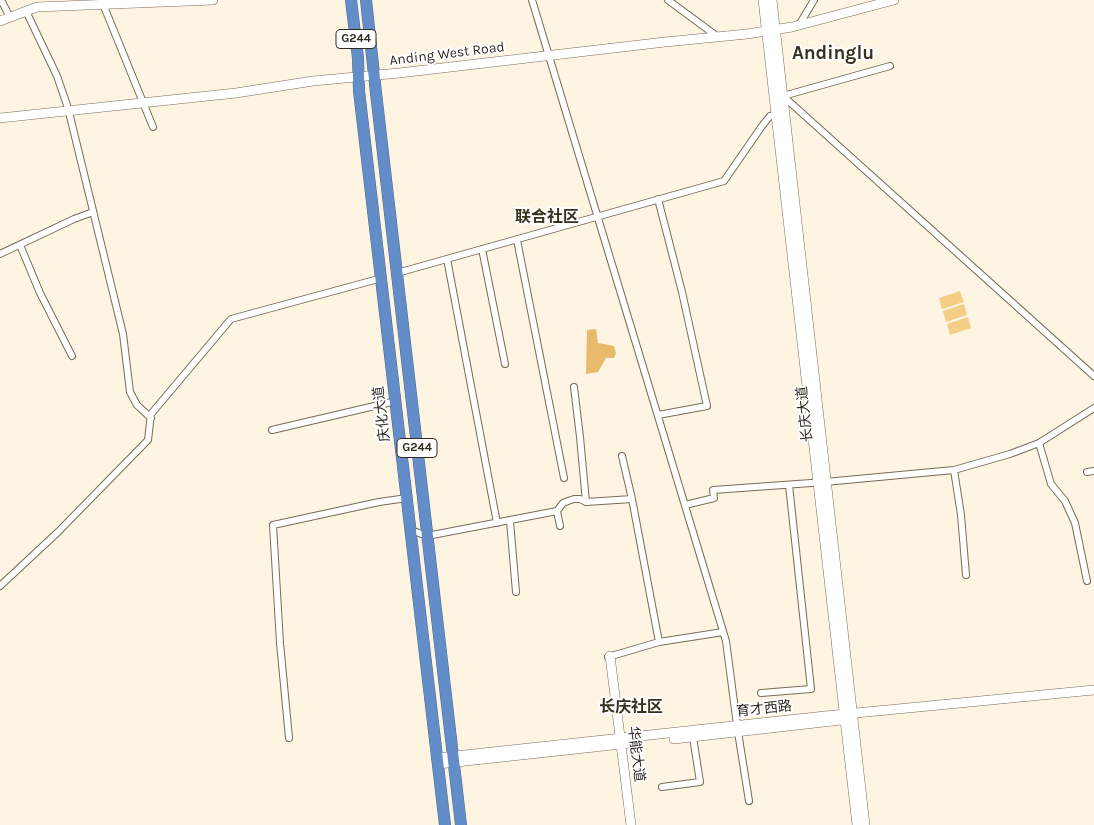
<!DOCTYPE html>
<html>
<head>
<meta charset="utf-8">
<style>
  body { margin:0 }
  canvas { display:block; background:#fef4e2 }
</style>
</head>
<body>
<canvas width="1094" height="825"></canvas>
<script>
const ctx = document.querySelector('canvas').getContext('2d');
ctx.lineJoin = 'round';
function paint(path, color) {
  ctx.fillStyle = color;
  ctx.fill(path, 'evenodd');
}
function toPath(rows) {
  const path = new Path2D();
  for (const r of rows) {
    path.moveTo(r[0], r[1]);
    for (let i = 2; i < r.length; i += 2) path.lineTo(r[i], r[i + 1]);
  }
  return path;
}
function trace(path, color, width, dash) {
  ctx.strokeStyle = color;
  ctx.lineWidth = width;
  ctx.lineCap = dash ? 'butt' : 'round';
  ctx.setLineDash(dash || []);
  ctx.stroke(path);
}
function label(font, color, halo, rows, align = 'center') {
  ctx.font = font + ' Karla,"Noto Sans SC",sans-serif';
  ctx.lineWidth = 4;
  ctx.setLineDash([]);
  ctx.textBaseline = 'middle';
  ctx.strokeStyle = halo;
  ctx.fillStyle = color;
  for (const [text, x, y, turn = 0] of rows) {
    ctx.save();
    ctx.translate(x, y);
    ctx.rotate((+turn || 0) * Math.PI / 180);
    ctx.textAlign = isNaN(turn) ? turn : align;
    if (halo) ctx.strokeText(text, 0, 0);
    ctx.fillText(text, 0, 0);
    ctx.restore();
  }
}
paint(toPath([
  [960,291,964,302,942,309,939,298],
  [964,304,967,315,946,322,943,311],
  [968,317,971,328,950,335,947,324]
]), '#f4cd86');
paint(toPath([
  [596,329,598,343,614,346,616,353,614,358,606,358,598,372,586,374,587,330]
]), '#e7bb6b');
const street = toPath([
  [1,0,10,17],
  [532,0,726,641,737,725],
  [668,0,718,37],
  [103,4,153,127],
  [26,11,57,76,68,108,123,334,130,392,137,405,151,418],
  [799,25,814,0],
  [783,96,1094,376],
  [783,96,890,66],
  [658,199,682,292,707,406,658,415],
  [517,240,564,478],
  [20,245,40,293,72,356],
  [482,249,505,364],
  [0,254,74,219,93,212],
  [447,259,497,523],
  [397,273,724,181,762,126,770,116,776,115],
  [574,387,580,437,586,502],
  [272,430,396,401],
  [1039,443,1051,484,1065,501,1075,523,1087,581],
  [622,456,632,499,659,642],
  [954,470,961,515,966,575],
  [1087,472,1094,471],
  [685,505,714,498,713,490,825,482,954,470,1010,454,1039,443,1094,408],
  [510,521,516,592],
  [560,526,557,511,563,503,568,501,574,499,580,499,586,502,632,499],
  [411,530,427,536,557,511],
  [0,586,58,532,148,440,151,414,231,319,382,278],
  [608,657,659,642,723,632],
  [761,693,811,689,789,485],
  [738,732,749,801],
  [289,738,280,643,273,525,379,502,407,498],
  [662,787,700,782,693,737]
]);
const secondary = toPath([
  [763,0,857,825],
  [772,0,865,825],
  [0,21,37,7,213,0],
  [0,118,236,93,313,81,399,73,665,42,747,34,792,27,894,0],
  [610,656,631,825],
  [674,739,850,719],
  [437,758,825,716,1094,690],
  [438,764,631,743]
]);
const highway = toPath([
  [351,0,358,58,359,91,445,825],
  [366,0,376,93,461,825]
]);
trace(street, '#776c58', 8);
trace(secondary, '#776c58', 10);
trace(highway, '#516a8f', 12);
trace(street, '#fff', 6);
trace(secondary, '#fff', 9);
trace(highway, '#638dc9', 11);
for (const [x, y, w] of [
  [356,39,40],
  [417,448,40]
]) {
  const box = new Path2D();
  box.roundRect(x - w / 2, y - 9.5, w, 19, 4);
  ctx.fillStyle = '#fff';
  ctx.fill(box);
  trace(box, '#2f2a22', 1);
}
label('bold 12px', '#2f2a22', null, [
  ["G244",356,39],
  ["G244",417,448]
]);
label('14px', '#2f2a22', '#fff', [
  ["Anding West Road",447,54,-7],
  ["庆化大道",382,414,-97],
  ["长庆大道",805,414,-96],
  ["育才西路",764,709,-6],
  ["华能大道",636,754,83]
]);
label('bold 16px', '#392f1d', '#fff', [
  ["联合社区",547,217],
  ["长庆社区",631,707]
]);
label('bold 19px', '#392f1d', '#fff', [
  ["Andinglu",833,54]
]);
</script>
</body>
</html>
